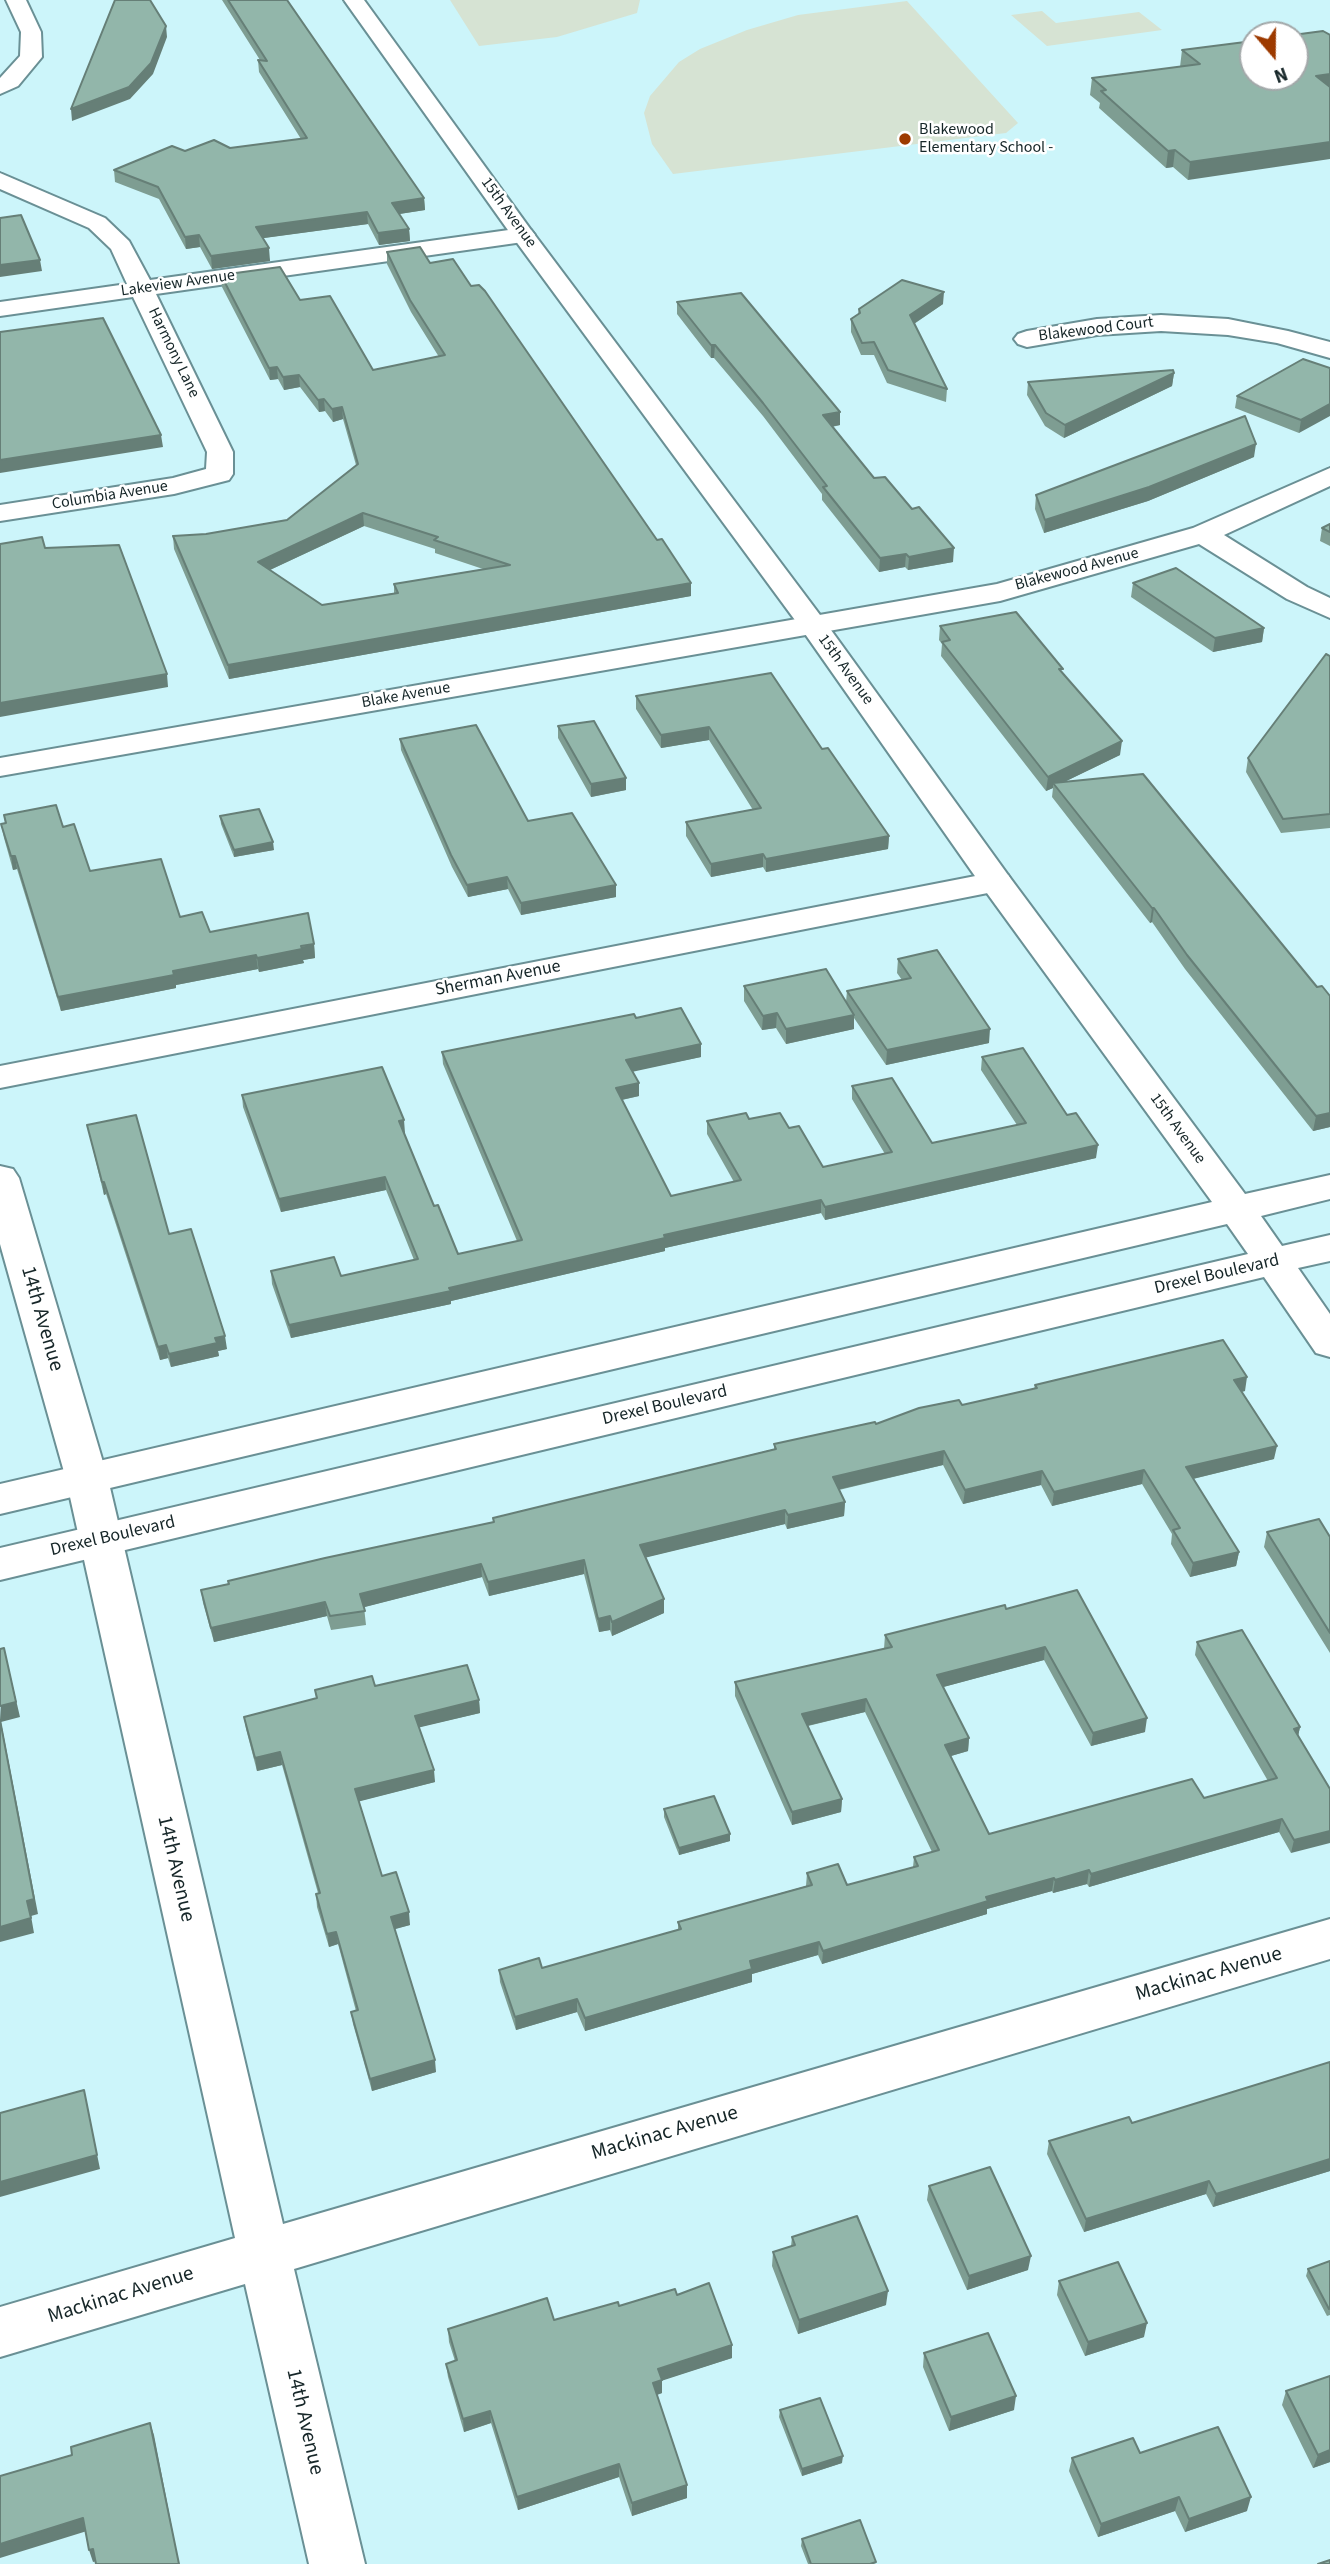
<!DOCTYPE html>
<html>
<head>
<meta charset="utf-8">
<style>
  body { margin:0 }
  #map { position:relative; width:1330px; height:2564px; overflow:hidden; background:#ccf5fa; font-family:"Source Sans 3",sans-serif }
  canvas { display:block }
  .north { position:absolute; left:1239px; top:21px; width:70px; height:70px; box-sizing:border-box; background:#fff; border:2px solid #a2a8a9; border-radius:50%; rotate:160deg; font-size:19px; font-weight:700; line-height:28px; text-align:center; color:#162628 }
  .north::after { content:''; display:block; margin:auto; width:24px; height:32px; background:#9d3a00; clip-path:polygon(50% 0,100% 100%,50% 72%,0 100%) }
</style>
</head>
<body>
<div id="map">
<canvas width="1330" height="2564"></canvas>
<div class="north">N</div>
</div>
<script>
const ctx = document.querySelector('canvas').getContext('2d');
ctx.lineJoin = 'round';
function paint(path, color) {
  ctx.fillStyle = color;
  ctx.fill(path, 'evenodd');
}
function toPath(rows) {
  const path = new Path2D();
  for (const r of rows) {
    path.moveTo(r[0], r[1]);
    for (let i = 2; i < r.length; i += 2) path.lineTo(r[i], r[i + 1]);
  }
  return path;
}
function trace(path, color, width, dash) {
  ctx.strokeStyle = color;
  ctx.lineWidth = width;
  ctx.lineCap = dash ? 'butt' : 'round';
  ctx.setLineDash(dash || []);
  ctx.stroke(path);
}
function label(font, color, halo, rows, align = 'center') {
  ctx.font = font + ' "Source Sans 3",sans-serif';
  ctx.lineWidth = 5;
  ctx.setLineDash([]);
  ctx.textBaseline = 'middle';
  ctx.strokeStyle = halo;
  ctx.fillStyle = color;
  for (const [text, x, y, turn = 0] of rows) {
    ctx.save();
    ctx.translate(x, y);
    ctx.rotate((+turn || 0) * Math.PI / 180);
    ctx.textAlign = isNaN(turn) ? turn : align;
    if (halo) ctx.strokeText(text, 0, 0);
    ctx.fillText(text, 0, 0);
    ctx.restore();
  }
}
paint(toPath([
  [450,0,640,0,637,13,557,37,479,46],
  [907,1,1018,123,1006,133,673,174,652,144,644,113,650,96,679,62,700,49,747,30,798,15],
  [1042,11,1056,23,1139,12,1162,30,1047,46,1011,15]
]), '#d6e3d3');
const street = toPath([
  [6,0,26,0,41,32,42,57,18,86,0,94,0,78,20,56,21,32,6,0],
  [0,173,105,218,129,241,150,280,523,228,531,230,535,235,531,240,523,242,156,294,233,452,233,474,229,480,174,494,0,521,0,505,173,478,206,469,207,452,133,297,0,316,0,302,127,284,111,249,89,228,0,189,0,173],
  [1161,315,1228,319,1288,331,1330,342,1330,358,1277,343,1228,335,1161,331,1097,335,1027,347,1018,344,1014,339,1018,334,1027,331,1097,319,1161,315],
  [1330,468,1330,486,1224,535,1307,587,1330,598,1330,618,1287,599,1199,544,1000,601,0,776,0,758,997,584,1193,528,1330,468],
  [996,872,1008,875,1012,882,1008,889,0,1088,0,1066,996,872],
  [0,1166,13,1169,19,1178,108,1479,283,2224,1330,1919,1330,1959,294,2269,365,2564,309,2564,245,2284,0,2357,0,2307,235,2238,66,1479,0,1244,0,1166]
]);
const secondary = toPath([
  [344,0,364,0,531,230,823,619,1008,875,1245,1194,1330,1175,1330,1199,1261,1216,1282,1246,1330,1235,1330,1261,1298,1268,1330,1314,1330,1357,1316,1353,1264,1277,0,1580,0,1548,1248,1254,1227,1224,0,1514,0,1484,1212,1202,984,889,803,631,515,240,344,0]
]);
trace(street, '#6a9095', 4);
trace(secondary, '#6a9095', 4);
paint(street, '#fff');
paint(secondary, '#fff');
paint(toPath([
  [222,0,287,0,424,198,425,210,399,214,409,229,410,241,379,245,368,224,263,238,270,261,212,269,200,247,186,249,159,199,115,182,114,170,185,151,230,148,301,139,259,72,258,60,260,60],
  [1253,41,1188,180,1173,167,1166,168,1099,108,1100,103,1090,95,1092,78,1180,67,1182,50],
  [387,252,430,263,471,286,691,596,229,679,174,549,173,536,206,534,287,520,356,465,343,419,333,422,325,411,319,412,300,387,284,390,278,379,270,380,222,287,221,275,300,300,373,370,439,357,411,312,387,264],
  [364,526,435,549,435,553,483,569,394,584,394,593,322,605,270,570],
  [677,302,840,425,832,427,874,478,953,562,908,570,905,567,879,572,822,500,822,494,763,416,714,358,711,358,677,314],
  [943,304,914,324,947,389,946,402,887,383,874,355,861,355,851,332,851,319,858,314,859,309],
  [1330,368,1299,433,1235,408,1237,396],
  [1174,373,1172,386,1064,438,1045,426,1027,395,1028,382],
  [1254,457,1148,501,1044,533,1035,509,1036,495],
  [1330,524,1330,546,1320,541,1322,528],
  [1133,583,1264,628,1262,642,1213,652,1131,597],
  [940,626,1062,672,1120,755,1064,782,1330,1127,1313,1131,1185,969,1152,922,1150,923,1052,797,1053,788,1046,791,941,656,942,644,939,640],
  [1330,656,1330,828,1281,833,1246,772,1248,758],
  [636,696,822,749,889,836,888,849,766,872,763,867,711,877,686,836,686,822,753,810,709,740,661,748,636,709],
  [558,726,626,790,591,797,558,738],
  [400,739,528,821,616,885,616,897,521,915,508,889,468,897,452,867,401,750],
  [4,815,63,827,90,871,210,932,314,944,315,958,303,960,304,963,259,972,258,969,176,985,176,988,61,1011,17,869,13,870,4,838,1,824,5,823],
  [220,816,274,850,234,857,221,824],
  [898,959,989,1043,886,1065,854,1018,854,1029,786,1044,776,1028,762,1030,744,1001,744,986,846,1002,847,991,902,980,897,973],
  [636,1018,701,1044,701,1057,632,1071,639,1083,639,1096,622,1100,671,1196,734,1182,707,1134,707,1121,749,1119,789,1128,823,1167,885,1154,852,1099,852,1086,932,1143,1017,1125,981,1070,982,1057,1096,1158,825,1220,821,1213,665,1248,665,1251,451,1301,451,1304,291,1338,272,1284,271,1271,341,1276,414,1260,386,1190,281,1212,243,1107,242,1095,404,1120,404,1133,434,1206,458,1254,517,1241,443,1064,442,1052],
  [87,1125,169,1234,227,1349,218,1351,219,1356,171,1367,168,1358,160,1360,106,1194,104,1195],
  [1035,1385,1245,1391,1241,1392,1274,1459,1193,1479,1239,1552,1236,1566,1190,1577,1171,1544,1172,1534,1142,1484,1052,1506,1041,1485,963,1504,943,1465,839,1490,845,1502,844,1516,787,1529,785,1524,646,1557,664,1613,612,1636,610,1630,599,1632,584,1574,489,1596,482,1577,364,1607,366,1625,331,1630,327,1616,214,1642,203,1603,201,1590,493,1522,493,1518,774,1449,774,1444,876,1424,1034,1389],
  [1267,1532,1330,1537,1330,1653,1264,1547],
  [1006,1609,1145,1732,1091,1746,1044,1660,943,1687,969,1738,968,1751,951,1756,989,1834,1204,1798,1268,1781,1195,1655,1197,1642,1300,1727,1298,1736,1330,1789,1291,1853,1279,1832,1089,1887,1087,1884,1053,1893,1052,1891,987,1909,987,1914,822,1964,818,1955,752,1974,752,1982,585,2031,577,2012,516,2030,500,1982,499,1970,542,1968,678,1930,678,1922,806,1886,807,1873,847,1885,913,1867,914,1857,932,1852,865,1712,808,1726,842,1799,841,1812,792,1825,735,1696,735,1682,884,1649,885,1635],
  [375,1686,479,1700,480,1713,419,1727,435,1782,359,1801,382,1876,410,1925,394,1929,436,2072,372,2091,353,2024,351,2012,356,2011,338,1944,329,1947,317,1907,316,1894,318,1893,282,1765,257,1771,246,1729,244,1717,316,1698,315,1690],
  [664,1809,730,1834,730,1841,679,1855,664,1817],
  [1330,2062,1330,2171,1213,2207,1206,2194,1084,2232,1047,2154,1049,2141,1132,2123],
  [929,2186,1028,2270,967,2290,927,2200],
  [792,2237,886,2305,798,2334,772,2266,773,2252,791,2246],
  [1330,2261,1330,2315,1327,2316,1306,2276,1308,2269],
  [1059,2281,1144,2337,1085,2356,1057,2295],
  [677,2295,732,2358,662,2380,662,2393,657,2395,687,2485,687,2498,632,2516,619,2477,518,2510,491,2423,464,2432,448,2377,446,2364,455,2361,449,2342,448,2329,554,2320],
  [924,2353,1014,2410,949,2431,923,2367],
  [1330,2376,1330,2462,1313,2468,1282,2405,1286,2391],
  [780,2410,842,2463,802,2476,779,2417],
  [1140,2453,1247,2511,1185,2532,1175,2511,1098,2537,1069,2471,1072,2458],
  [802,2539,876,2564,808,2564,801,2546]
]), '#7e9d92');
paint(toPath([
  [166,26,167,37,153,74,130,99,72,121,71,109],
  [1330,74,1330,91,1316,76],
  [1330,142,1330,159,1188,180,1190,162],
  [1175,150,1173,167,1166,168,1168,151],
  [424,198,425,210,393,215,392,203],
  [367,212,368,224,257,239,256,227],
  [409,229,410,241,379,245,378,233],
  [199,235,200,247,186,249,185,237],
  [269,248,270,261,212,269,211,256],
  [40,260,42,271,0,277,0,265],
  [944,292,943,304,909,327,910,315],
  [711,345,715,345,714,358,711,358],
  [277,367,278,379,270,380,269,368],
  [1174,373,1172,386,1064,438,1065,425],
  [299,375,300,387,284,390,283,377],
  [324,399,325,411,319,412,318,400],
  [1330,404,1330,416,1299,433,1301,420],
  [342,407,343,419,333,422,332,409],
  [840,412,840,425,823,428,823,415],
  [161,435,163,447,0,473,0,460],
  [1256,444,1254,457,1148,501,1044,533,1045,520],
  [363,513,364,526,259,575,258,562],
  [954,548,953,562,908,570,909,557],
  [906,554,905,567,879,572,880,558],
  [691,583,691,596,229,679,228,665],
  [1264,628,1262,642,1213,652,1215,638],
  [167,674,168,687,0,717,0,703],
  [709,727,709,740,661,748,661,735],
  [1122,741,1120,755,1056,786,1053,783,1053,788,1046,791,1048,777],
  [626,778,626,790,591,797,591,784],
  [889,836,888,849,766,872,766,859],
  [273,842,274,850,234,857,234,850],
  [763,854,763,867,711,877,711,864],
  [11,856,15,856,17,869,13,870],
  [507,877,508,889,468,897,467,885],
  [616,885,616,897,521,915,521,903],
  [1152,908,1154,908,1152,922,1150,923],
  [314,944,315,958,303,960,304,963,259,972,257,958],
  [256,955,258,969,176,985,176,988,61,1011,58,997,173,971],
  [777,1013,776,1028,762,1030,763,1016],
  [854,1015,854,1029,786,1044,786,1029],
  [990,1029,989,1043,886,1065,887,1050],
  [701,1044,701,1057,627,1073,626,1060],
  [639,1083,639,1096,616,1101,616,1088],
  [1330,1113,1330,1127,1313,1131,1316,1116],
  [404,1120,405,1133,400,1134,399,1121],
  [1098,1145,1096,1158,825,1220,825,1207],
  [385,1177,386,1190,281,1212,279,1199],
  [102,1182,104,1182,106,1194,104,1195],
  [821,1200,821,1213,665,1248,665,1251,451,1301,451,1304,291,1338,289,1325,449,1288,664,1235],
  [225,1336,227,1349,218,1351,219,1356,171,1367,169,1354,215,1338],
  [166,1345,168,1358,160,1360,158,1347],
  [1247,1377,1245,1391,1231,1394,1234,1380],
  [1277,1446,1274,1459,1184,1481,1186,1467],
  [944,1451,943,1465,832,1491,833,1477],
  [1144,1470,1142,1484,1052,1506,1054,1492],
  [1042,1471,1041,1485,963,1504,965,1490],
  [845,1502,844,1516,787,1529,788,1515],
  [785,1510,785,1524,640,1559,640,1545],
  [1239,1552,1236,1566,1190,1577,1193,1563],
  [584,1560,584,1574,489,1596,488,1582],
  [481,1564,482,1577,361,1608,360,1594],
  [664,1599,664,1613,612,1636,612,1622],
  [325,1602,327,1616,214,1642,211,1628],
  [610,1616,610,1630,599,1632,598,1619],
  [1045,1647,1044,1660,936,1689,937,1675],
  [4,1648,20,1717,1,1722,38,1914,31,1916,34,1933,0,1942,0,1927,27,1901,0,1720],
  [866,1699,865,1712,802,1727,802,1714],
  [479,1700,480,1713,417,1728,415,1716],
  [1147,1718,1145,1732,1091,1746,1093,1733],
  [1300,1727,1297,1741,1294,1729],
  [969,1738,968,1751,944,1758,945,1745],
  [280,1752,282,1765,257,1771,255,1758],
  [434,1770,435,1782,357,1802,355,1789],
  [842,1799,841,1812,792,1825,792,1812],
  [1282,1819,1279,1832,1089,1887,1091,1874],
  [1330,1831,1330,1843,1291,1853,1294,1840],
  [730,1834,730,1841,679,1855,679,1848],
  [1089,1870,1087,1884,1053,1893,1055,1880],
  [1054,1878,1052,1891,987,1909,987,1914,822,1964,823,1951,986,1897],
  [409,1912,410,1925,392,1930,391,1917],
  [336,1932,338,1944,329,1947,327,1934],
  [819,1942,818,1955,752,1974,752,1982,585,2031,585,2018,750,1961],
  [577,1999,577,2012,516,2030,515,2017],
  [435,2060,436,2072,372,2091,370,2079],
  [84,2090,100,2169,0,2197,0,2182],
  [1330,2159,1330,2171,1213,2207,1216,2194],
  [1209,2181,1206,2194,1084,2232,1086,2219],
  [1031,2256,1028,2270,967,2290,969,2276],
  [888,2291,886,2305,798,2334,799,2320],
  [1147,2323,1144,2337,1085,2356,1088,2342],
  [732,2345,732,2358,658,2382,658,2369],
  [662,2380,662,2393,653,2396,653,2383],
  [1016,2396,1014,2410,949,2431,951,2417],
  [490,2411,491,2423,464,2432,463,2419],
  [150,2423,154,2435,179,2564],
  [1330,2450,1330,2462,1313,2468,1318,2455],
  [843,2456,842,2463,802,2476,802,2469],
  [619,2464,619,2477,518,2510,517,2497],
  [687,2485,687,2498,632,2516,632,2503],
  [1179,2497,1175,2511,1098,2537,1101,2524],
  [1251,2497,1247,2511,1185,2532,1189,2519],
  [83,2518,87,2531,0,2558,0,2544],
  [93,2549,97,2561,93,2562,89,2550]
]), '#667f77');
const building = toPath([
  [115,0,150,0,166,26,151,63,129,87,71,109,115,0],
  [228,0,287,0,424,198,392,203,409,229,378,233,367,212,256,227,269,248,211,256,199,235,185,237,158,187,114,170,172,146,185,151,214,140,230,148,307,138,258,60,267,61,228,0],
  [1323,31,1330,35,1330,74,1316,76,1330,87,1330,142,1190,162,1175,150,1168,151,1101,91,1106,90,1092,78,1200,64,1182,50,1253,41,1253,77,1295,77,1295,35,1293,35,1323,31],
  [21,215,40,260,0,265,0,218,21,215],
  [420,247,430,263,453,259,471,286,479,285,485,291,657,540,662,539,691,583,228,665,173,536,206,534,287,520,358,464,342,407,332,409,324,399,318,400,299,375,283,377,277,367,269,368,221,275,280,267,300,300,330,296,373,370,445,355,410,300,387,252,420,247],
  [363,513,438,537,434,540,510,565,394,584,398,593,322,605,258,562,363,513],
  [902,280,944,292,910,315,947,389,888,370,874,342,862,343,851,319,860,313,859,309,902,280],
  [741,293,840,412,823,415,874,478,885,477,912,509,919,507,954,548,909,557,906,554,880,558,823,487,827,486,763,403,715,345,711,345,677,302,741,293],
  [103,318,161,435,0,460,0,332,103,318],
  [1303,359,1330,368,1330,404,1301,420,1237,396,1303,359],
  [1173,370,1174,373,1065,425,1046,413,1028,382,1173,370],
  [1245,416,1256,444,1149,487,1045,520,1036,495,1245,416],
  [1330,524,1330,532,1322,528,1330,524],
  [42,537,45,548,119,545,167,674,0,703,0,544,42,537],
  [1176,568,1264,628,1215,638,1133,583,1176,568],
  [1016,612,1063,669,1059,669,1122,741,1048,777,942,642,950,640,940,626,1016,612],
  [1326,654,1330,656,1330,814,1283,819,1248,758,1326,654],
  [771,673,822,749,828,748,889,836,766,859,763,854,711,864,686,822,761,808,709,727,661,735,636,696,771,673],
  [594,721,626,778,591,784,558,726,594,721],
  [476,725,528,821,572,813,616,885,521,903,507,877,467,885,451,855,400,739,476,725],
  [1143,774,1317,987,1322,986,1330,996,1330,1113,1316,1116,1187,955,1154,908,1152,908,1053,783,1143,774],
  [56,805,63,827,74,824,90,871,161,859,180,917,202,912,210,932,308,913,314,944,301,946,302,949,257,958,256,955,173,971,174,975,58,997,15,856,11,856,1,824,6,823,4,815,56,805],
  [259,809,273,842,234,850,220,816,259,809],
  [937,950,990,1029,887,1050,847,991,911,978,898,959,937,950],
  [826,969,854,1015,786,1029,777,1013,763,1016,744,986,826,969],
  [681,1008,701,1044,626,1060,639,1083,616,1088,671,1196,741,1180,707,1121,746,1113,749,1119,780,1113,789,1128,799,1126,823,1167,892,1152,852,1086,892,1078,932,1143,1026,1123,982,1057,1023,1048,1067,1115,1076,1113,1098,1145,825,1207,821,1200,664,1235,665,1238,449,1288,451,1291,289,1325,271,1271,334,1257,341,1276,418,1259,385,1177,279,1199,242,1095,382,1067,404,1120,399,1121,434,1206,438,1205,458,1254,522,1240,442,1052,634,1014,636,1018,681,1008],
  [136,1115,169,1234,191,1229,225,1336,215,1338,217,1343,169,1354,166,1345,158,1347,104,1182,102,1182,87,1125,136,1115],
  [1223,1340,1247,1377,1234,1380,1277,1446,1186,1467,1239,1552,1193,1563,1173,1530,1180,1528,1144,1470,1054,1492,1042,1471,965,1490,944,1451,833,1477,845,1502,788,1515,785,1510,640,1545,664,1599,612,1622,610,1616,598,1619,584,1560,488,1582,481,1564,360,1594,365,1611,330,1616,325,1602,211,1628,201,1590,229,1584,228,1581,325,1558,494,1522,493,1518,776,1449,774,1444,875,1422,876,1424,919,1408,959,1400,962,1405,1037,1388,1035,1385,1223,1340],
  [1319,1519,1330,1537,1330,1633,1267,1532,1319,1519],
  [1077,1590,1147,1718,1093,1733,1045,1647,937,1675,969,1738,945,1745,989,1834,1192,1779,1204,1798,1277,1778,1197,1642,1242,1630,1300,1727,1294,1729,1330,1789,1330,1831,1294,1840,1282,1819,1091,1874,1089,1870,1055,1880,1054,1878,986,1897,988,1901,823,1951,819,1942,750,1961,752,1969,585,2018,577,1999,515,2017,499,1970,539,1958,542,1968,681,1929,678,1922,812,1885,807,1873,838,1864,847,1885,918,1866,914,1857,939,1850,866,1699,802,1714,842,1799,792,1812,735,1682,892,1647,885,1635,1005,1605,1006,1609,1077,1590],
  [4,1648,16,1702,0,1706,0,1649,4,1648],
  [467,1665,479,1700,415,1716,434,1770,355,1789,382,1876,396,1872,409,1912,391,1917,435,2060,370,2079,351,2012,358,2010,336,1932,327,1934,316,1894,320,1893,280,1752,255,1758,244,1717,317,1698,315,1690,372,1676,375,1686,467,1665],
  [0,1720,34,1899,27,1901,31,1918,0,1927,0,1720],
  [714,1796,730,1834,679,1848,664,1809,714,1796],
  [1330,2062,1330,2159,1216,2194,1209,2181,1086,2219,1049,2141,1129,2117,1132,2123,1330,2062],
  [84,2090,97,2155,0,2182,0,2113,84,2090],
  [990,2167,1031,2256,969,2276,929,2186,990,2167],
  [857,2216,888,2291,799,2320,773,2252,795,2245,792,2237,857,2216],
  [1330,2261,1330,2308,1329,2309,1308,2269,1330,2261],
  [1118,2262,1147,2323,1088,2342,1059,2281,1118,2262],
  [709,2283,732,2345,658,2369,662,2380,653,2383,687,2485,632,2503,619,2464,517,2497,490,2411,463,2419,446,2364,457,2360,448,2329,547,2298,554,2320,618,2302,619,2306,675,2289,677,2295,709,2283],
  [988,2333,1016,2396,951,2417,924,2353,988,2333],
  [1330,2376,1330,2450,1318,2455,1286,2391,1330,2376],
  [820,2398,843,2456,802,2469,780,2410,820,2398],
  [150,2423,179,2564,96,2564,93,2549,89,2550,83,2518,0,2544,0,2476,72,2455,71,2447,150,2423],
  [1218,2427,1251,2497,1189,2519,1179,2497,1101,2524,1072,2458,1133,2438,1140,2453,1218,2427],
  [860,2520,876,2562,870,2564,811,2564,802,2539,860,2520],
  [1330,2560,1330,2564,1318,2564,1330,2560]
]);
paint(building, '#92b6aa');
trace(building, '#667f77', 2);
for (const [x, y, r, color] of [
  [905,139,7,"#9d3a00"]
]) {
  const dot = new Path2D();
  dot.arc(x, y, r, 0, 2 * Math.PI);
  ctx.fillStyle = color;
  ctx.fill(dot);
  trace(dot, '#fff', 2.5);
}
label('16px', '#162628', '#fff', [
  ["Blakewood",919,130],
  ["Elementary School -",919,148]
], 'left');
label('16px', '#162628', '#fff', [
  ["15th Avenue",508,213,54],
  ["Lakeview Avenue",178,284,-8],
  ["Blakewood Court",1096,330,-7],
  ["Harmony Lane",173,353,64],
  ["Columbia Avenue",110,496,-9],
  ["Blakewood Avenue",1077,570,-15],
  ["15th Avenue",845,670,54],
  ["Blake Avenue",406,696,-10],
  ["15th Avenue",1177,1129,54]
]);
label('18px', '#162628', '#fff', [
  ["Sherman Avenue",498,979,-11],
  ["Drexel Boulevard",1217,1275,-13],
  ["Drexel Boulevard",665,1406,-13],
  ["Drexel Boulevard",113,1537,-13]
]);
label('21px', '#162628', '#fff', [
  ["14th Avenue",41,1319,74],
  ["14th Avenue",175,1869,77],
  ["Mackinac Avenue",1209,1975,-16],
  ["Mackinac Avenue",665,2134,-16],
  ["Mackinac Avenue",121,2296,-17],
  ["14th Avenue",304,2422,77]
]);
</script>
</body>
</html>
